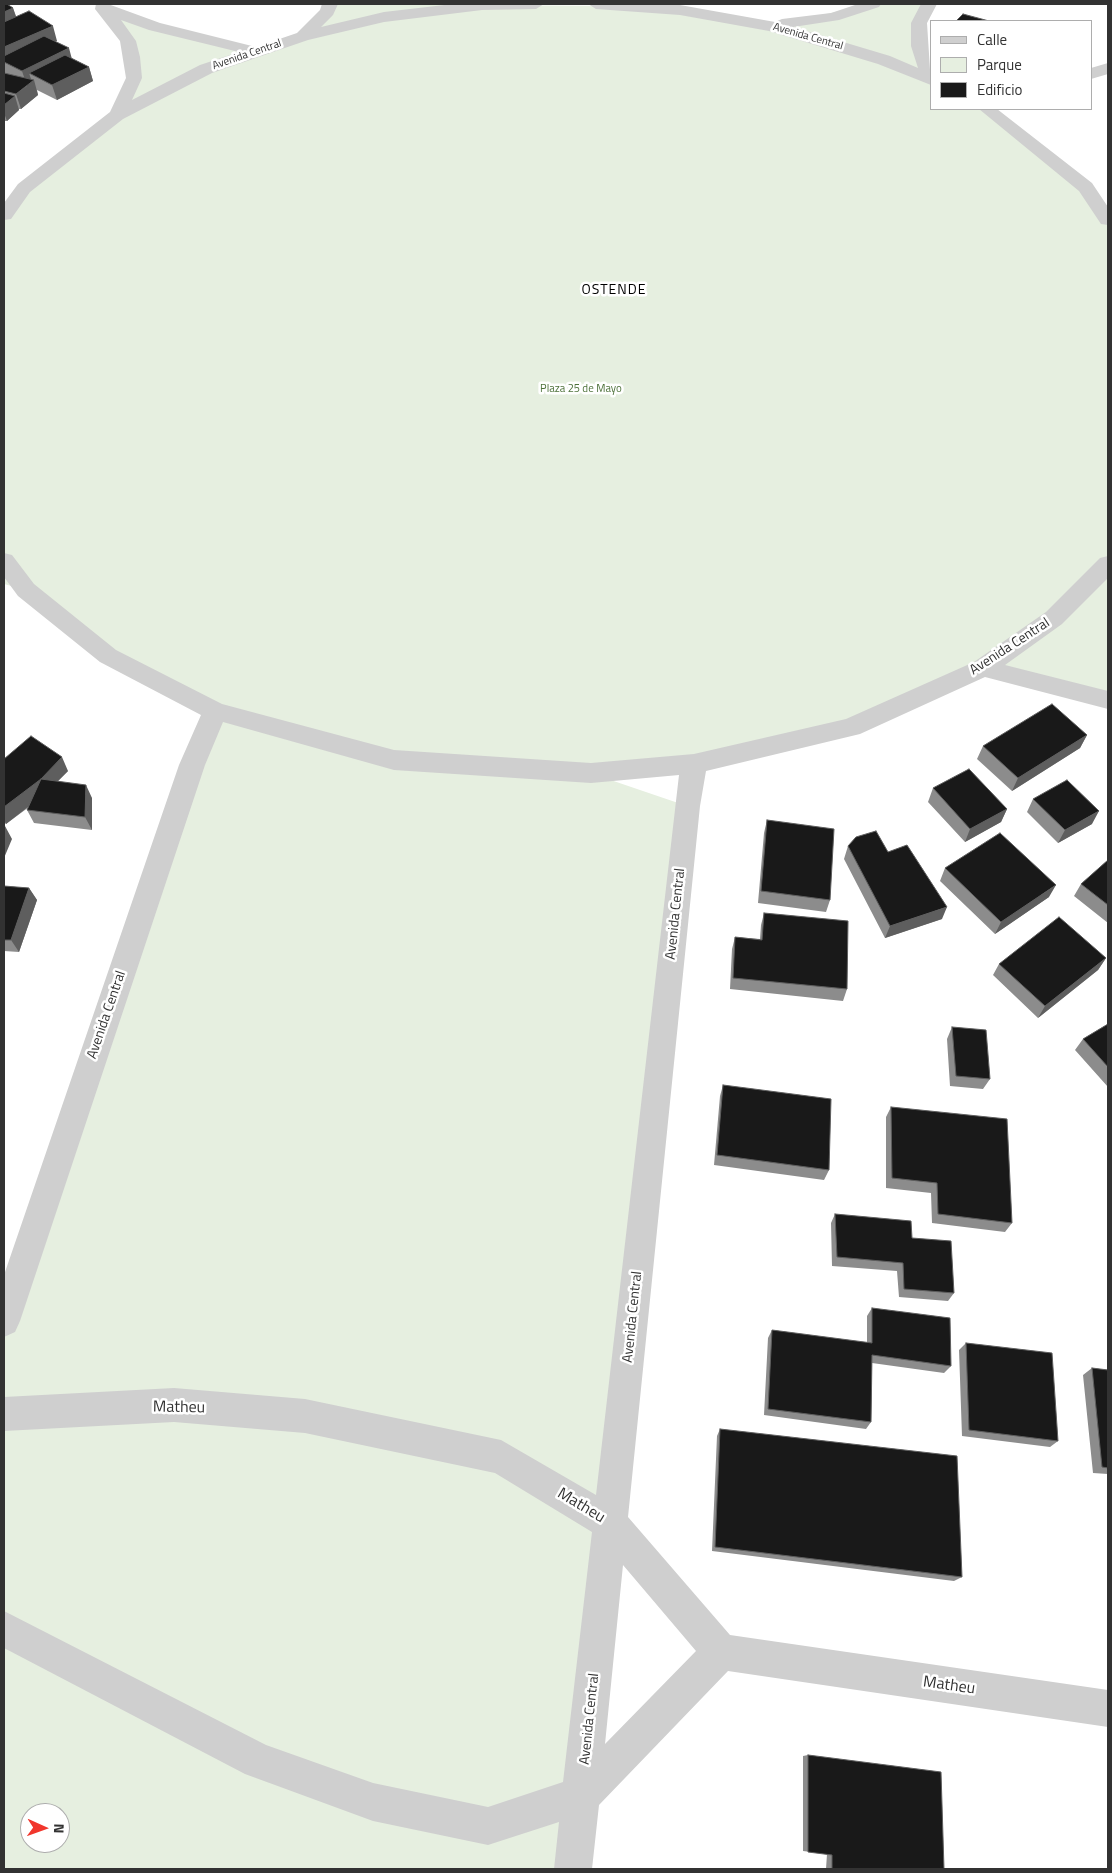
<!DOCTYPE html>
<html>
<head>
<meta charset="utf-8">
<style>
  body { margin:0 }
  #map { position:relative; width:1112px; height:1873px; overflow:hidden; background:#fff; font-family:"Titillium Web",sans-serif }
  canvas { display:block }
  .frame { position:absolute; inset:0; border:5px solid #323232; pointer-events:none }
  .legend { position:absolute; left:930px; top:20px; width:162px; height:90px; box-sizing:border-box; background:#fff; border:1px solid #adadad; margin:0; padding:6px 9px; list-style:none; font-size:15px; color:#323232 }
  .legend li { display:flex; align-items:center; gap:10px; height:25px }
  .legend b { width:25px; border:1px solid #adadad }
  .north { position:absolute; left:20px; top:1803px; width:50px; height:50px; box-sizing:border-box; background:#fff; border:1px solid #adadad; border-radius:50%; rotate:92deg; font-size:14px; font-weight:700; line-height:20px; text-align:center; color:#323232 }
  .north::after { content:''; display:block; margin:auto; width:18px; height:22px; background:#f1362c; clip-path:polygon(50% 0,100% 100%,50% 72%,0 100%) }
</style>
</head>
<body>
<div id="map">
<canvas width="1112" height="1873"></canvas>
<div class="frame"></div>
<ul class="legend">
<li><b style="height:6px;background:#cfcfcf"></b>Calle</li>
<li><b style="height:14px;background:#e6efe0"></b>Parque</li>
<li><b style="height:14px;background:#191919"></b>Edificio</li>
</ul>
<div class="north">N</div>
</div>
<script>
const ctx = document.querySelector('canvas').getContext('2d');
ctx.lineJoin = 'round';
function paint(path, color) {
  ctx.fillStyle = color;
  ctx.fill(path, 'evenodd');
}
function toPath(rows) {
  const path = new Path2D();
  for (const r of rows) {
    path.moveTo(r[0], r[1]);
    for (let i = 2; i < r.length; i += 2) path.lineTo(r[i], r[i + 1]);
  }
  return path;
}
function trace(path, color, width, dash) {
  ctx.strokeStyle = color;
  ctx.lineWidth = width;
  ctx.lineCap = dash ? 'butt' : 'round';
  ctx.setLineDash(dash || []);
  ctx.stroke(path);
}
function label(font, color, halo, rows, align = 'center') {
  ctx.font = font + ' "Titillium Web",sans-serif';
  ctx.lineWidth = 5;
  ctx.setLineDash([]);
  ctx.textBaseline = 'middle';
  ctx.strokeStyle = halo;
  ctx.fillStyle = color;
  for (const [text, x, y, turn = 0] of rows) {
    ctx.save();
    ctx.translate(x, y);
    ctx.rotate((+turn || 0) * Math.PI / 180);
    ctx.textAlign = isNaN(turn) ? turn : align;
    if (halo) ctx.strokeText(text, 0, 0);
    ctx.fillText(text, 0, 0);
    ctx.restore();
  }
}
paint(toPath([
  [330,4,626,6,770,26,873,4,929,4,919,23,931,82,931,109,986,109,992,111,1086,187,1108,220,1108,563,1094,577,1108,564,1108,700,983,668,899,710,694,764,593,774,687,806,574,1869,4,1869,4,1317,192,765,215,711,108,656,26,590,4,584,4,217,34,180,117,115,132,57,103,9,254,51,303,36,327,12],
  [30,1813,60,1813,60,1843,30,1843]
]), '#e6efe0');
paint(toPath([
  [96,4,108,4,160,23,256,47,297,33,320,10,322,4,338,4,333,15,321,27,384,12,453,4,544,4,536,9,482,10,384,22,308,40,212,73,123,119,30,192,11,219,4,220,4,203,18,184,110,112,126,78,120,41,95,9,96,4],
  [121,20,149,30,239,52,200,65,132,100,142,78,140,57,136,41,121,20],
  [588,4,680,5,775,22,782,19,831,13,858,4,881,4,879,7,839,20,793,27,890,56,918,68,911,46,911,23,921,4,937,4,927,23,931,85,878,64,769,31,680,15,596,9,588,4],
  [1108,63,1108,74,1091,79,1091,68,1108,63],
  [979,109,997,109,1092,183,1108,207,1108,225,1101,224,1079,191,979,109],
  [4,553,12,555,34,584,116,650,222,704,394,750,591,763,694,754,846,719,974,662,1046,612,1100,558,1108,556,1108,578,1062,624,1005,665,1108,691,1108,709,985,677,860,734,706,771,700,806,628,1517,730,1635,1108,1690,1108,1727,728,1671,599,1805,592,1869,554,1869,559,1822,488,1845,373,1821,245,1774,4,1648,4,1611,266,1745,373,1783,488,1807,563,1782,592,1532,495,1473,305,1433,174,1422,4,1431,4,1397,174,1388,305,1399,501,1440,596,1495,679,775,591,783,394,770,223,722,205,765,20,1321,15,1332,4,1337,4,1275,179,765,201,715,100,662,18,596,4,577,4,553],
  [623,1565,696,1651,605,1744,623,1565]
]), '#cfcfcf');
paint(toPath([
  [4,4,13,8,16,16,57,41,55,41,71,58,89,67,93,81,57,100,37,90,38,95,21,109,19,109,19,110,7,121,4,121],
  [1087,735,1080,748,1012,791,977,759,983,746],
  [4,759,68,771,58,781,92,798,92,830,34,823,27,810,29,807,6,824,4,822],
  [933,788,1007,809,1001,822,965,842,928,802],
  [1033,799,1092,824,1058,843,1027,812],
  [767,820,830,900,826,912,758,903,764,833],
  [848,846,888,852,942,919,885,938,844,859],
  [1108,860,1108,923,1074,896,1081,884],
  [945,868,1049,897,995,934,940,881],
  [4,886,29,888,37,900,19,952,4,951],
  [764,913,847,989,843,1001,730,989,732,949,735,937,760,939,761,925],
  [1106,958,1098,970,1038,1018,993,975,999,964],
  [1108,1024,1108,1087,1075,1050,1083,1039],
  [952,1027,990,1079,983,1089,950,1086,947,1039],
  [723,1085,829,1170,824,1180,714,1165,720,1096],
  [891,1107,1012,1223,1005,1232,932,1223,931,1193,886,1188,886,1117],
  [835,1214,912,1238,954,1293,948,1301,899,1297,897,1271,832,1266,831,1223],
  [872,1308,951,1366,944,1373,872,1363,871,1422,866,1429,764,1415,768,1338,772,1330,867,1343,867,1316],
  [966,1343,1058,1441,1050,1447,962,1436,959,1350],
  [1092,1368,1108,1370,1108,1474,1093,1473,1083,1375],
  [720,1429,962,1577,954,1581,712,1551,717,1436],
  [808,1755,944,1869,826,1869,827,1854,803,1851,803,1756]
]), '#8c8c8c');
paint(toPath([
  [13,8,18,23,4,28,4,12],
  [53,26,57,41,6,62,4,62,4,47],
  [69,48,73,63,29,73,32,82,34,80,38,95,21,109,16,94,27,86,22,71],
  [89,67,93,81,57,100,52,85],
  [15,96,19,110,7,121,4,113,4,105],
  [1087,735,1080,748,1012,791,1018,778],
  [62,757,68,771,47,792,6,824,4,820,4,807],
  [86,785,92,798,92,830,85,817],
  [1007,809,1001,822,965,842,970,829],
  [1099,811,1092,824,1058,843,1065,830],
  [5,826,12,839,4,858,4,828],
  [1056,885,1049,897,995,934,1001,922],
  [29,888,37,900,19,952,11,940],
  [947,907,942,919,885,938,890,926],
  [1106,958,1098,970,1038,1018,1045,1006]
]), '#5e5e5e');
const building = toPath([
  [4,4,7,4,13,8,4,12,4,4],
  [29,11,53,26,4,47,4,22,29,11],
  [963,14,989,21,956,21,963,14],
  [44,36,69,48,22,71,4,62,4,56,44,36],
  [65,55,89,67,52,85,29,73,65,55],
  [4,73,34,80,16,94,4,91,4,73],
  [4,93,15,96,4,105,4,93],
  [1052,704,1087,735,1018,778,983,746,1052,704],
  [31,736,62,757,41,779,4,807,4,759,31,736],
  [969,769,1007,809,970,829,933,788,969,769],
  [41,779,86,785,85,817,27,810,41,779],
  [1067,780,1099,811,1065,830,1033,799,1067,780],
  [767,820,834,829,830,900,761,891,767,820],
  [876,831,888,852,907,845,947,907,890,926,848,846,856,837,876,831],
  [1000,833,1056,885,1001,922,945,868,1000,833],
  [1108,860,1108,905,1081,884,1108,860],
  [4,886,29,888,11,940,4,940,4,886],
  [764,913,848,921,847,989,733,978,735,937,762,940,764,913],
  [1059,917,1106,958,1045,1006,999,964,1059,917],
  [1108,1024,1108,1067,1083,1039,1108,1024],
  [952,1027,986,1030,990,1079,956,1076,952,1027],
  [723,1085,831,1099,829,1170,717,1155,723,1085],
  [891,1107,1007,1119,1012,1223,938,1214,937,1183,892,1178,891,1107],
  [835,1214,911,1221,912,1238,951,1241,954,1293,904,1289,903,1263,837,1257,835,1214],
  [872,1308,950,1318,951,1366,872,1355,871,1422,768,1409,772,1330,872,1343,872,1308],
  [966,1343,1052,1353,1058,1441,969,1430,966,1343],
  [1092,1368,1108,1370,1108,1468,1102,1467,1092,1368],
  [720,1429,957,1456,962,1577,715,1547,720,1429],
  [808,1755,941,1772,944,1869,832,1869,832,1855,808,1852,808,1755]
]);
paint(building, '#191919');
trace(building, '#5e5e5e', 1);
label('11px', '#323232', '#fff', [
  ["Avenida Central",808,37,16],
  ["Avenida Central",247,55,-19]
]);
label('11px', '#4e723b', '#fff', [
  ["Plaza 25 de Mayo",581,389]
]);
ctx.letterSpacing = '1px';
label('14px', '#000', '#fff', [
  ["OSTENDE",614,291]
]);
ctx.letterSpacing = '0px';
label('14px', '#323232', '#fff', [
  ["Avenida Central",1010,647,-33],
  ["Avenida Central",676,914,-84],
  ["Avenida Central",107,1015,-71],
  ["Avenida Central",633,1317,-84],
  ["Avenida Central",590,1719,-84]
]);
label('16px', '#323232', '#fff', [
  ["Matheu",179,1408,1],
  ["Matheu",581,1506,31],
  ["Matheu",949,1686,8]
]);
</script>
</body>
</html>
